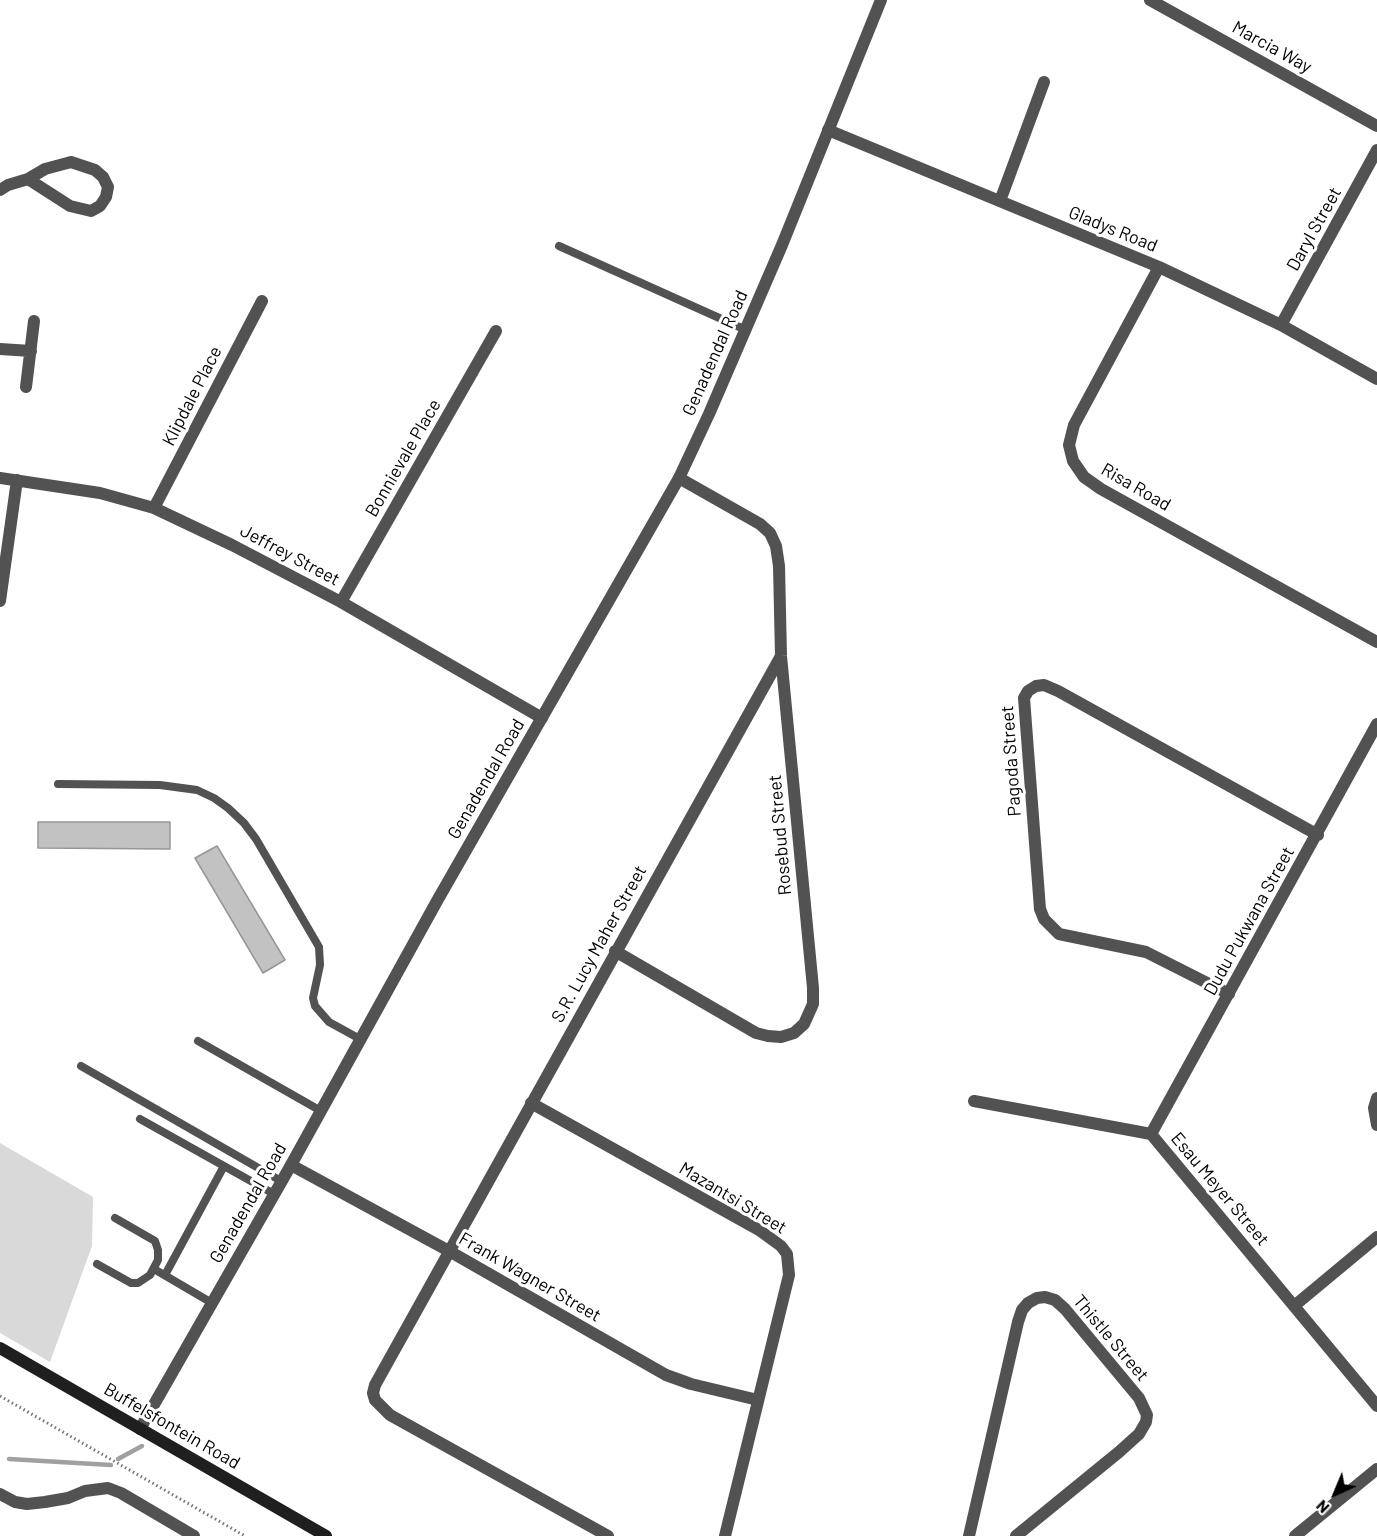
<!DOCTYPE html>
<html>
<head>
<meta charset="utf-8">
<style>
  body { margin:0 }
  #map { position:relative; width:1377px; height:1536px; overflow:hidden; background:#fff; font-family:Barlow,sans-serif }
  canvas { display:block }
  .north { position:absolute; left:1305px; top:1464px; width:60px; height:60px; -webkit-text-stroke:4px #fff; paint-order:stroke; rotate:224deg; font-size:16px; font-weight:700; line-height:24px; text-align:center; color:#000 }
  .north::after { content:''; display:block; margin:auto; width:21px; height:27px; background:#000; clip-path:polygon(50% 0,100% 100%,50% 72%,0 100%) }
</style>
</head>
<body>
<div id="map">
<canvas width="1377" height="1536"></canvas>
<div class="north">N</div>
</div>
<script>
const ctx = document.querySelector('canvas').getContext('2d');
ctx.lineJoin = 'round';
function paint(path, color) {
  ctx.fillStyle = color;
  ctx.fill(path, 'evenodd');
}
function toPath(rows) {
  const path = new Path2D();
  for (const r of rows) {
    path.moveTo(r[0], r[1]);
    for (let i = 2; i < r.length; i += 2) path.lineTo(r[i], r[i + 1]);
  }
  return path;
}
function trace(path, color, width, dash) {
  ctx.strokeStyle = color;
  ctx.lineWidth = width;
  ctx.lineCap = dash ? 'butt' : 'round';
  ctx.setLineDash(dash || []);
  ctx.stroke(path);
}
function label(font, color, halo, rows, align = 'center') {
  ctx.font = font + ' Barlow,sans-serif';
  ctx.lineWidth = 6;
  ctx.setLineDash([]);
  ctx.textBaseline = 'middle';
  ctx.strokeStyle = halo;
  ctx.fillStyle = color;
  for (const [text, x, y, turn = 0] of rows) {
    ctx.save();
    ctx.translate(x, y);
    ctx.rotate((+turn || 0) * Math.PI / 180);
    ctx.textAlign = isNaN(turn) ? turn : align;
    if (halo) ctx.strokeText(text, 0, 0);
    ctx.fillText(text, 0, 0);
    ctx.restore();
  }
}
paint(toPath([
  [0,1143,93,1197,92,1246,50,1362,0,1333]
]), '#d9d9d9');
trace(toPath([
  [9,1459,111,1465],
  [118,1459,142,1446]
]), '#a0a0a0', 4.5);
const building = toPath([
  [38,822,170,822,170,849,38,848,38,822],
  [217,846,285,960,263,973,195,858,217,846]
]);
paint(building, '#c2c2c2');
trace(building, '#969696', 1.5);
trace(toPath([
  [0,1396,245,1536]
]), '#747474', 3, [1.5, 3]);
trace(toPath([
  [559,246,746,330],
  [58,784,160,785,197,790,214,798,228,808,244,823,256,839,319,947,320,965,313,998,315,1006,329,1022,360,1039],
  [198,1041,321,1111],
  [81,1066,281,1181],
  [140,1119,274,1194],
  [97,1264,131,1283,138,1283,150,1275,158,1260,158,1250,155,1241,115,1218],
  [154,1269,212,1303],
  [165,1275,224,1166]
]), '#525252', 8);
trace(toPath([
  [1150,0,1377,126],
  [828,130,1159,267,1281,325,1377,379],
  [71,162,95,170,103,177,108,187,106,197,100,206,91,211,70,206,28,179,45,169,71,162],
  [0,190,8,185,28,179],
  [1000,201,1044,82],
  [1159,267,1074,425,1069,445,1073,461,1084,477,1101,489,1377,642],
  [1281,325,1377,150],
  [0,349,31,351],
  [26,387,34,321],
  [0,478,100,493,154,508,232,545,341,602,542,718],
  [154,508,262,301],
  [0,601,17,480],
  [341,602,496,331],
  [615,951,756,1033,768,1036,781,1037,794,1033,804,1024,813,1004,813,988,781,656,779,566,776,546,770,533,760,524,679,478],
  [1229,994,1146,952,1059,934,1044,919,1040,909,1024,698,1028,691,1036,686,1044,685,1058,691,1318,835],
  [1377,1098,1374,1108,1377,1125],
  [974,1101,1151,1134,1377,1406],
  [531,1103,759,1230,781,1246,787,1254,789,1275,725,1536],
  [1151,1134,1377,724],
  [291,1165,449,1251,666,1375,691,1384,758,1400],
  [1294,1306,1377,1237],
  [0,1494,15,1502,27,1504,45,1502,68,1498,85,1491,108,1488,121,1493,194,1536],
  [608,1536,390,1415,375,1400,373,1393,375,1385,781,656],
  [969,1536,1018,1322,1022,1310,1028,1303,1037,1298,1045,1297,1055,1300,1065,1309,1139,1398,1147,1415,1146,1422,1139,1434,1119,1452,1016,1536],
  [1295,1536,1377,1469]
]), '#525252', 12);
trace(toPath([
  [140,1429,291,1165,437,901,679,478,709,414,782,245,881,0]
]), '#525252', 12);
trace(toPath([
  [0,1348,326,1536]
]), '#1f1f1f', 12);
label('18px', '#000', '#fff', [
  ["Marcia Way",1272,47,29],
  ["Gladys Road",1113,229,22],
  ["Daryl Street",1314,229,-61],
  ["Genadendal Road",715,353,-66],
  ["Klipdale Place",192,396,-63],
  ["Bonnievale Place",403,458,-60],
  ["Risa Road",1136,487,30],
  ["Jeffrey Street",290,555,28],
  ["Pagoda Street",1011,761,-94],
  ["Genadendal Road",486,779,-60],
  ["Rosebud Street",780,835,-95],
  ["Dudu Pukwana Street",1249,921,-61],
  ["S.R. Lucy Maher Street",599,944,-61],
  ["Esau Meyer Street",1220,1189,50],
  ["Mazantsi Street",733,1198,31],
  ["Genadendal Road",248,1203,-60],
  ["Frank Wagner Street",530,1277,30],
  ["Thistle Street",1111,1338,50],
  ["Buffelsfontein Road",172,1426,30]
]);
</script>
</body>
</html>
